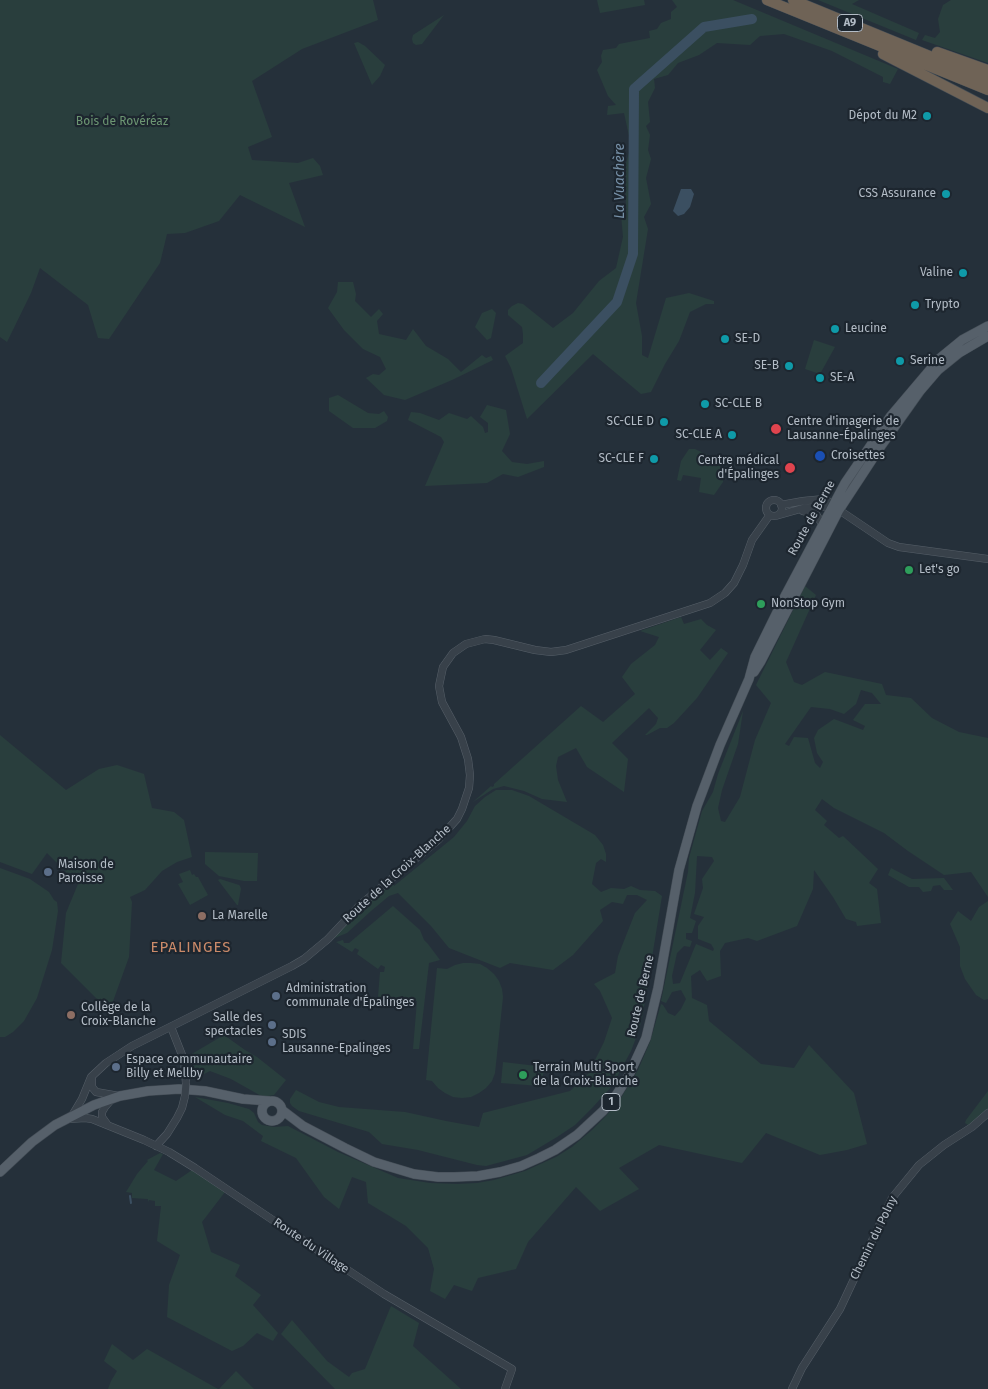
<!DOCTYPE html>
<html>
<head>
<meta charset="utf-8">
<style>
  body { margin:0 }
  canvas { display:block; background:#25303a }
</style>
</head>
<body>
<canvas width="988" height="1389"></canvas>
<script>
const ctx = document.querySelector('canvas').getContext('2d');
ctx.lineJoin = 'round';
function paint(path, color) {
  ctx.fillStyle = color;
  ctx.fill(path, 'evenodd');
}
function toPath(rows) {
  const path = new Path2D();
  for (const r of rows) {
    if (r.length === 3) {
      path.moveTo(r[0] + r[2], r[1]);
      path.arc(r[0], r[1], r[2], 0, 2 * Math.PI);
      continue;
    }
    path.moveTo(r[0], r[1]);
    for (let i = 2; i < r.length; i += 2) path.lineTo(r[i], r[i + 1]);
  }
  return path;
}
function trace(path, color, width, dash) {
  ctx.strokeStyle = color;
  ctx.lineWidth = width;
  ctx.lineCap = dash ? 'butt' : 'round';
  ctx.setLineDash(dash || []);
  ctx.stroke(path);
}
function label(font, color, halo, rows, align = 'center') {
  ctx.font = font + ' "Fira Sans",sans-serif';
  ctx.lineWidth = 4.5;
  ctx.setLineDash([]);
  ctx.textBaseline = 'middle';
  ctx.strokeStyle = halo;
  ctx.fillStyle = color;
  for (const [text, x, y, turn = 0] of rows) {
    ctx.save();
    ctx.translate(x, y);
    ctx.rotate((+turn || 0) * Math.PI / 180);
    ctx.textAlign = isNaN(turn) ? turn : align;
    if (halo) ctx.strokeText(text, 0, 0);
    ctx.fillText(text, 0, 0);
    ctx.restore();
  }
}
paint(toPath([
  [0,0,373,0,378,20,302,49,252,81,272,137,248,147,252,160,298,163,313,158,320,166,323,175,289,183,305,227,240,195,219,221,185,233,167,234,160,263,109,339,98,338,88,305,40,268,31,293,7,342,0,337],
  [597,0,644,0,645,5,600,13],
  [672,0,733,0,898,69,890,84,883,82,883,77,832,51,784,34,760,36,750,45,717,43,699,55,678,63,668,75,654,79,655,88,648,102,650,122,646,126,650,135,648,150,651,159,646,178,651,204,644,217,648,229,636,303,642,336,642,355,648,358,666,298,689,293,714,301,714,304,706,304,690,312,679,341,665,364,651,392,641,394,593,354,527,419,511,368,505,356,523,343,523,334,522,327,508,315,508,310,512,306,518,303,523,304,553,328,573,313,599,281,616,268,623,237,621,214,626,204,624,171,631,145,624,113,607,115,608,106,616,105,608,96,597,70,602,62,601,56,603,50,616,48,619,44,650,38,649,31,657,29,661,23,671,19,671,12,677,7],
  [818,0,859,0,852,4,919,33,916,40],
  [951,0,988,0,988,63,922,40,925,35,935,38,940,32,938,19,943,5],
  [444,15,422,44,416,45,413,43,412,39,413,35],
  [358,42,365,46,385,65,380,76,372,85,354,43],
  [338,282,353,282,356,294,355,301,371,317,379,309,383,314,377,321,379,334,406,340,413,329,426,346,448,359,461,372,482,355,486,358,491,356,493,360,452,380,405,400,384,395,366,378,373,374,379,375,386,369,380,357,363,349,344,330,328,308,337,292],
  [492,309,496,313,491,338,487,340,475,327,482,313],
  [814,340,835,347,820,374,805,369],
  [338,395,368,413,379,414,384,411,388,417,387,421,375,428,353,428,329,411,329,398],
  [487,405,506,410,510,434,502,451,512,462,527,464,544,461,544,467,518,477,503,474,487,483,425,486,444,442,441,437,408,420,411,412,420,413,439,420,449,413,467,419,471,416,483,427,485,433,488,432,488,423,480,417],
  [689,449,695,449,718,460,724,474,723,482,714,495,699,492,701,478,683,475,681,481,677,480,681,461],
  [805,586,816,595,786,662,794,682,802,685,825,672,882,684,886,695,911,698,932,718,959,732,988,738,988,897,971,872,944,875,908,851,884,833,834,808,822,799,815,810,827,821,824,825,839,838,843,836,878,869,869,883,877,889,881,923,857,926,856,922,846,919,833,897,814,870,813,889,797,926,757,941,748,938,725,943,720,951,721,976,707,981,700,970,691,976,692,998,707,1005,709,1021,761,1064,794,1068,809,1045,854,1093,867,1144,847,1150,820,1155,766,1133,742,1163,659,1145,619,1168,639,1189,600,1211,576,1187,528,1242,516,1269,478,1278,472,1291,454,1285,445,1299,430,1291,434,1269,428,1248,406,1226,368,1203,366,1182,352,1177,339,1209,324,1197,296,1158,261,1141,263,1136,243,1121,225,1115,195,1097,228,1103,249,1109,254,1113,258,1122,262,1125,274,1127,288,1126,338,1152,398,1178,430,1183,457,1184,477,1183,494,1180,525,1171,556,1157,572,1147,592,1130,605,1117,619,1101,638,1070,650,1042,661,1004,663,1005,668,1013,675,1016,681,1009,686,999,681,990,672,992,666,1003,661,1001,688,872,689,858,702,811,713,792,718,774,743,711,738,744,722,790,718,808,721,821,725,822,740,797,755,740,771,703,756,685],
  [861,690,872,693,881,704,865,704,853,720,865,726,863,730,834,719,818,730,814,738,817,753,823,762,820,768,815,763,808,738,794,737,789,746,785,744,811,707,830,709,844,714,856,704],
  [697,856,712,857,714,861,702,879,703,888,694,914,704,917,698,926,698,939,711,944,714,949,713,951,696,944,680,983,673,984,672,976,677,953,684,946,690,947,692,941,686,939,686,933,692,933,696,921,690,918,695,893],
  [681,617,684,624,701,619,707,625,716,630,700,650,710,660,721,648,728,653,697,698,674,723,667,728,660,728,647,735,645,735,656,724,658,718,649,708,612,743,628,759,624,792,587,767,576,748,558,757,556,766,558,780,567,802,542,799,524,791,504,786,493,789,473,802,491,786,492,787,494,786,494,784,581,706,603,722,635,694,622,677,631,664,655,645,659,637,640,631],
  [0,735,66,790,99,769,117,765,144,774,152,808,174,812,184,820,192,857,177,862,162,871,145,890,130,897,132,902,129,957,112,1004,101,1003,61,963,66,913,78,884,47,853,32,874,0,862],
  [496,790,512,790,529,796,595,835,603,845,606,854,606,862,601,859,596,863,592,884,601,892,611,888,624,889,631,886,640,890,655,891,662,896,643,1013,639,1030,631,1051,612,1086,593,1107,575,1125,557,1137,527,1155,486,1166,477,1165,418,1150,382,1144,369,1132,299,1111,292,1106,290,1103,290,1099,296,1090,319,1102,339,1107,405,1112,446,1121,479,1127,483,1113,570,1091,588,1074,604,1042,612,1018,600,991,594,984,615,973,618,956,635,913,647,900,637,895,627,895,623,904,612,902,600,910,603,921,573,955,553,970,510,963,500,968,449,948,431,926,398,893,389,896,371,911,347,933,332,939,368,903,393,883,394,886,454,837,467,821,475,806,485,797],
  [205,852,258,853,257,881,244,881,219,876,205,864],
  [0,868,30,879,49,892,54,900,57,902,58,911,52,950,37,998,24,1021,13,1032,5,1037,0,1037],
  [891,868,912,879,944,878,953,890,944,890,940,885,933,886,931,891,923,892,919,887,909,887,888,875],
  [190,870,192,875,194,874,196,877,198,877,208,895,190,905,178,884,183,882,179,874],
  [220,879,239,885,240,886,241,889,238,905,237,905,218,880],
  [988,901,988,999,984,1000,976,995,965,979,960,966,960,947,950,924,958,911,971,921,979,907],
  [393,906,420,930,424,940,428,944,440,960,429,963,419,1049,413,1049,417,1001,386,999,378,997,380,972,384,972,385,967,381,965,378,969,357,954,359,950,355,948,352,952,336,942,343,940,344,943,349,943],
  [463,963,471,963,480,964,487,968,494,974,499,981,502,989,503,997,495,1073,492,1081,486,1088,479,1093,471,1097,462,1098,453,1097,445,1093,438,1088,432,1081,426,1080,437,968,447,969,455,965],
  [224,1035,245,1050,257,1057,286,1080,274,1095,263,1097,231,1079,210,1071,202,1075,193,1070,190,1055],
  [503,1062,545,1067,540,1086,501,1083],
  [988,1091,988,1109,973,1123,968,1125,965,1123,966,1120],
  [160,1153,163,1154,154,1170,176,1181,198,1166,228,1188,202,1222,211,1252,240,1265,235,1276,261,1295,253,1305,278,1333,273,1341,257,1333,243,1346,232,1351,167,1317,169,1285,180,1255,157,1241,161,1206,155,1206,155,1201,149,1200,148,1202,148,1199,132,1198,132,1193,126,1192,137,1174,148,1161,147,1160],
  [391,1306,419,1323,413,1346,461,1389,335,1389,281,1334,292,1320,327,1361,349,1377,352,1373,365,1369],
  [112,1344,133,1360,147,1349,218,1389,108,1389,111,1381,117,1371,104,1361],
  [236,1371,254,1389,219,1389]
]), '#293e3d');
paint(toPath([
  [681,189,691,189,694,194,690,207,684,214,678,216,673,211]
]), '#3b4f61');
trace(toPath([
  [130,1196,131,1203]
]), '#3b4f61', 2);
trace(toPath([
  [541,383,617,302,633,254,634,89,704,27,752,19]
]), '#3b4f61', 10);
const minor = toPath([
  [774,508,8],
  [781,505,803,501,824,499,828,501,832,506],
  [839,510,888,543,899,547,988,559],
  [803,511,816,514,822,524],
  [779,515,804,508,832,506],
  [171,1027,184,1060,186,1083],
  [92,1077,92,1087,96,1092,119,1096],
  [73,1114,82,1099,91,1077,106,1063,132,1046,292,966,304,959,328,939,360,905,438,840,457,819,462,809,469,788,470,775,468,759,461,737,442,702,439,686,443,667,453,653,466,644,485,639,494,640,535,650,551,652,566,650,710,603,725,593,734,583,743,565,752,540,769,516],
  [69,1119,85,1118,92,1119,144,1140,169,1152,195,1168,340,1265,384,1294,512,1369,505,1389],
  [107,1124,102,1117,102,1112,105,1107,111,1100],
  [156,1146,167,1134,177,1118,182,1108,185,1096],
  [792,1389,802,1368,840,1309,892,1198,919,1165,944,1145,972,1127,988,1113]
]);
const major = toPath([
  [754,672,761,661,839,510,881,446,920,391,938,370,959,353,988,336],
  [272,1111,10],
  [282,1110,303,1126,345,1148,374,1162,414,1174,438,1177,454,1177,478,1176,500,1172,521,1166,539,1158,555,1150,577,1135,603,1111,617,1094,629,1075,646,1038,658,988,679,870,697,806,720,745,749,679,755,657,786,594,845,483,890,417,940,358,962,340,988,326],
  [0,1172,32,1142,55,1125,94,1105,120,1096,148,1091,179,1089,205,1091,243,1099,269,1101]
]);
const highway = toPath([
  [767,0,988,90],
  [793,0,988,80],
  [937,52,988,70],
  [883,54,988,108]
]);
trace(minor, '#565f68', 8);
trace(major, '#444d56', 10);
trace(highway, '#434c55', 11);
trace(minor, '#38414a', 7);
trace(major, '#56606a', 9);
trace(highway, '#6f6356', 10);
const minorBridge = toPath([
  [185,1096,186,1083]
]);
trace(minorBridge, '#565f68', 8, []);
trace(minorBridge, '#38414a', 7);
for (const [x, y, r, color] of [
  [927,116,5,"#0f9aa8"],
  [946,194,5,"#0f9aa8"],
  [963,273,5,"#0f9aa8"],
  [915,305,5,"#0f9aa8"],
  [835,329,5,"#0f9aa8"],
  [725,339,5,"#0f9aa8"],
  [900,361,5,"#0f9aa8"],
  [789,366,5,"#0f9aa8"],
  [820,378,5,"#0f9aa8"],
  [705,404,5,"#0f9aa8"],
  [664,422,5,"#0f9aa8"],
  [776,429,6,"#e0444e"],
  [732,435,5,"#0f9aa8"],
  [820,456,6,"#1a4fb4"],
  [654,459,5,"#0f9aa8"],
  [790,468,6,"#e0444e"],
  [909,570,5,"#2e9e5b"],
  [761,604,5,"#2e9e5b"],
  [48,872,5,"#5c6f8a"],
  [202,916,5,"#8d6e63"],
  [276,996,5,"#5c6f8a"],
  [71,1015,5,"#8d6e63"],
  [272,1025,5,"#5c6f8a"],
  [272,1042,5,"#5c6f8a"],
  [116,1067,5,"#5c6f8a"],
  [523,1075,5,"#2e9e5b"]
]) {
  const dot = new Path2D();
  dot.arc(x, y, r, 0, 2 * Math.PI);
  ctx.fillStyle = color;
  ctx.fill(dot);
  trace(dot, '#1d262f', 2);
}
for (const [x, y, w] of [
  [850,23,25],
  [611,1102,18]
]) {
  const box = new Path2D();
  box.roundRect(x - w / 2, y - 8.5, w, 17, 4);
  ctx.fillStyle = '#1d262f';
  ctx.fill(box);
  trace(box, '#b3bcc6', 1);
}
label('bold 11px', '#b3bcc6', null, [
  ["A9",850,23],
  ["1",611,1102]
]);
label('12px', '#b3bcc6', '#1d262f', [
  ["Dépot du M2",917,116,"right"],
  ["CSS Assurance",936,194,"right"],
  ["Valine",953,273,"right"],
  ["Trypto",925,305],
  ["Leucine",845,329],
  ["SE-D",735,339],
  ["Serine",910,361],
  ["SE-B",779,366,"right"],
  ["SE-A",830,378],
  ["SC-CLE B",715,404],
  ["SC-CLE D",654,422,"right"],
  ["Centre d'imagerie de",787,422],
  ["Lausanne-Épalinges",787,436],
  ["SC-CLE A",722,435,"right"],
  ["Croisettes",831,456],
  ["SC-CLE F",644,459,"right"],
  ["Centre médical",779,461,"right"],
  ["d'Épalinges",779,475,"right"],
  ["Let's go",919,570],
  ["NonStop Gym",771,604],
  ["Maison de",58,865],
  ["Paroisse",58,879],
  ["La Marelle",212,916],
  ["Administration",286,989],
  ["communale d'Épalinges",286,1003],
  ["Collège de la",81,1008],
  ["Croix-Blanche",81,1022],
  ["Salle des",262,1018,"right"],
  ["spectacles",262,1032,"right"],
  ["SDIS",282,1035],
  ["Lausanne-Epalinges",282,1049],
  ["Espace communautaire",126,1060],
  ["Billy et Mellby",126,1074],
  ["Terrain Multi Sport",533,1068],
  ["de la Croix-Blanche",533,1082]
], 'left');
label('12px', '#6c9572', '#1d262f', [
  ["Bois de Rovéréaz",122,122]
]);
label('12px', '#b3bcc6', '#1d262f', [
  ["Route de Berne",812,518,-61],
  ["Route de la Croix-Blanche",397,874,-42],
  ["Route de Berne",641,996,-77],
  ["Chemin du Polny",874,1238,-64],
  ["Route du Village",311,1246,34]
]);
label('italic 14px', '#7690a7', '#1d262f', [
  ["La Vuachère",620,181,-90]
]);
ctx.letterSpacing = '1px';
label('15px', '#cb8a69', '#1d262f', [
  ["EPALINGES",191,948]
]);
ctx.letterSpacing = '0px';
</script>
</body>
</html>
